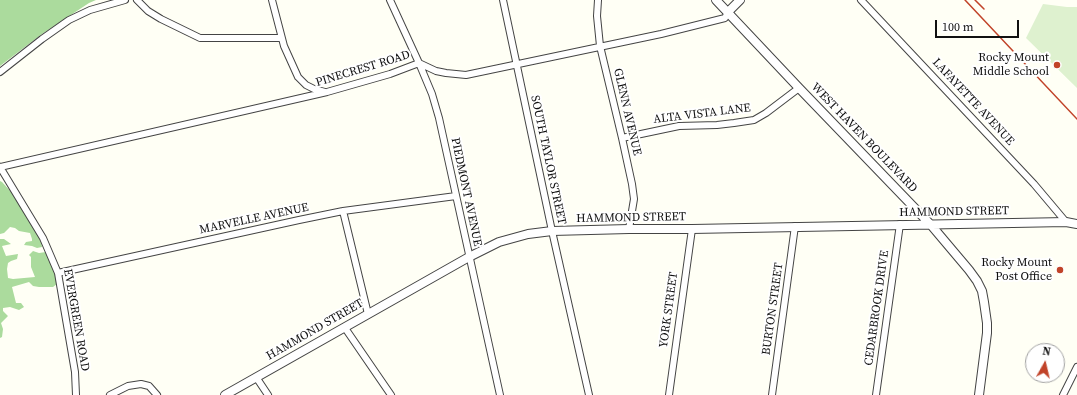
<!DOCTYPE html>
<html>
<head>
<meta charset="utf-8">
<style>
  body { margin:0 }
  #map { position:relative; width:1077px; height:395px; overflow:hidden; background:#fffff5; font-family:"Source Serif 4",serif }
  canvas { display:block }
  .north { position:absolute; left:1025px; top:343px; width:40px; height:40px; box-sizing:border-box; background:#fff; border:1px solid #a0a0a0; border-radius:50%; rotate:8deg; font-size:11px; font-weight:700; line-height:16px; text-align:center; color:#111 }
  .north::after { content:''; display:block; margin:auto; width:14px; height:18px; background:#c14329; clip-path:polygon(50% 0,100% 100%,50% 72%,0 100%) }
  .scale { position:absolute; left:935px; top:20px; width:84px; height:18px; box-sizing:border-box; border:2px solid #111; border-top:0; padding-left:5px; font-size:12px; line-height:14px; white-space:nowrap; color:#111; -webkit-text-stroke:3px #fff; paint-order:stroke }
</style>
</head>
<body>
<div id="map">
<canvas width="1077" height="395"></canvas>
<div class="north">N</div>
<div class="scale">100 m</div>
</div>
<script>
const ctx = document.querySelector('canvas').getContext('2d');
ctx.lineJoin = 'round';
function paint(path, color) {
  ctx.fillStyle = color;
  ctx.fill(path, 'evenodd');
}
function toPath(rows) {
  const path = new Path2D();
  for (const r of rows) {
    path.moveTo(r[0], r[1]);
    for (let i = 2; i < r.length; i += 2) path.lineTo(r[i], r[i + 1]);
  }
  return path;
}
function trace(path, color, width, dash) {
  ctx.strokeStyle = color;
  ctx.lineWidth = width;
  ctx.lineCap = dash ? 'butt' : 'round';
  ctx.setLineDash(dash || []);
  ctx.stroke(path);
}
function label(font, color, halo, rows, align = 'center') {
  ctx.font = font + ' "Source Serif 4",serif';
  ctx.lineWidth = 4;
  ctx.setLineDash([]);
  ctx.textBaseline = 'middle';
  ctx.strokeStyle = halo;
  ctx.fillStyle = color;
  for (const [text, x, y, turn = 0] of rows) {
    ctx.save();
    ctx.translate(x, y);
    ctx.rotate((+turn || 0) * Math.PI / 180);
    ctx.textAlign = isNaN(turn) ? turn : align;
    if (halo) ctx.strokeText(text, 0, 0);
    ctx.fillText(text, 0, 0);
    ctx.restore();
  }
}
paint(toPath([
  [0,0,96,0,89,3,42,34,0,66],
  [0,181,2,182,14,195,41,238,42,247,37,248,32,246,24,245,26,242,32,241,32,239,30,233,19,231,15,228,10,227,4,233,0,234],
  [0,239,4,239,11,244,2,246,6,256,18,254,17,259,11,261,8,263,7,269,8,278,13,279,35,277,31,267,31,257,29,255,33,251,39,253,46,252,51,261,56,274,57,284,53,287,39,287,33,286,29,282,12,287,16,303,21,303,24,307,19,310,10,307,3,308,3,311,8,316,1,323,3,329,2,337,0,338]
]), '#abdb9d');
paint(toPath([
  [1043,4,1067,7,1077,7,1077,88,1026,38]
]), '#def1cf');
const minor = toPath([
  [137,0,148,11,161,19,200,38,281,38],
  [272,0,284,46,298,77,306,85,314,89,325,92],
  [390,0,419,63,432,94,439,118,500,395],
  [503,0,552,231,589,395],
  [598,0,597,16,600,46,622,138,632,184,634,199,629,229],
  [861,0,1034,184,1066,222],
  [0,72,42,39,69,20,90,10,125,0],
  [622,138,679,126,717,125,734,123,754,120,766,113,799,88],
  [0,167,327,92,390,74,419,63,436,71,446,73,466,75,661,34,725,18,728,12],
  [0,167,43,238,58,273,75,372,76,395],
  [343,211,368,314],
  [58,273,299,220,343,211,456,196],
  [345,328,391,395],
  [256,377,268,395],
  [110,395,128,386,141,384,149,386,157,395],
  [669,395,692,229],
  [772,395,795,226],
  [876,395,900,224],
  [1063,395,1077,367]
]);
const tertiary = toPath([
  [716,0,799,88,931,225,969,270,977,281,982,291,984,302,987,323,987,333,979,395],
  [728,12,740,0],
  [225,395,469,257,499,242,528,234,552,231,629,229,692,229,1066,222,1077,224]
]);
trace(minor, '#444', 8);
trace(tertiary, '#444', 10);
trace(minor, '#fff', 6);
trace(tertiary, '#fff', 8);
trace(toPath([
  [965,0,1077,119],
  [975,0,984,9]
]), '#c14329', 1.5);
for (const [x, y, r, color] of [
  [1057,65,4,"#c14329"],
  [1060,270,4,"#c14329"]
]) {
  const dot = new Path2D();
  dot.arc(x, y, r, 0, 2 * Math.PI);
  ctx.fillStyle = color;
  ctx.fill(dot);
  trace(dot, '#fff', 1.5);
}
label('12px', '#111', '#fff', [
  ["Rocky Mount",1049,58],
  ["Middle School",1049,72],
  ["Rocky Mount",1052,263],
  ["Post Office",1052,277]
], 'right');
label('12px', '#111', '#fff', [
  ["PINECREST ROAD",363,69,-17],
  ["LAFAYETTE AVENUE",973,102,47],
  ["GLENN AVENUE",627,112,77],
  ["ALTA VISTA LANE",702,114,-7],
  ["WEST HAVEN BOULEVARD",864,138,46],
  ["SOUTH TAYLOR STREET",548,160,78],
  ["PIEDMONT AVENUE",466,192,78],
  ["HAMMOND STREET",954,212,-1],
  ["HAMMOND STREET",631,218,-1],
  ["MARVELLE AVENUE",254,219,-12],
  ["CEDARBROOK DRIVE",877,308,-82],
  ["BURTON STREET",773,309,-82],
  ["YORK STREET",669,310,-82],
  ["EVERGREEN ROAD",76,320,80],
  ["HAMMOND STREET",315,330,-30]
]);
</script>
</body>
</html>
